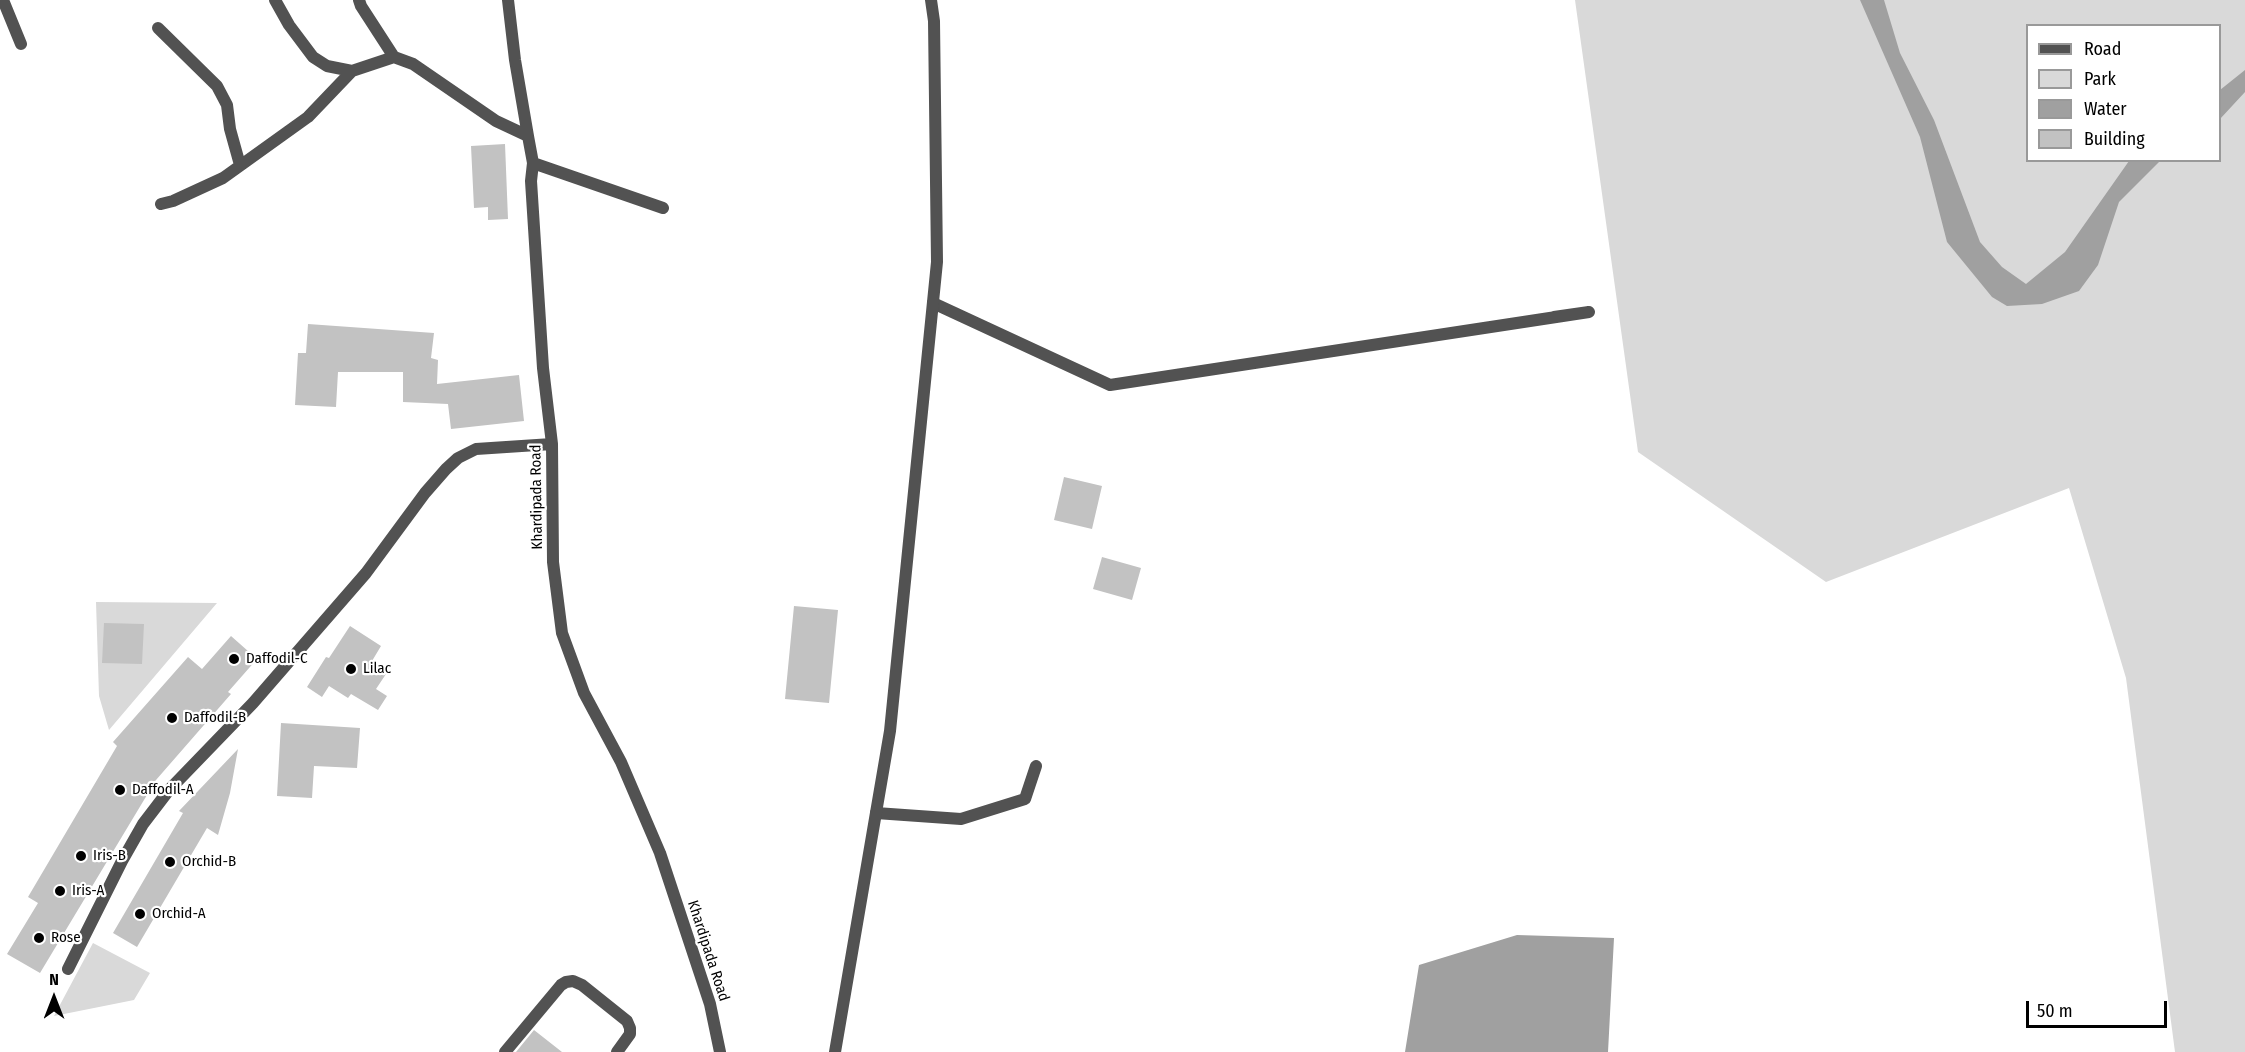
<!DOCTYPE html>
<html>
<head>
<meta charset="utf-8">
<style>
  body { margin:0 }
  #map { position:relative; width:2245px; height:1052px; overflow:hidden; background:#fff; font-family:"Fira Sans Condensed",sans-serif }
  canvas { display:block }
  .legend { position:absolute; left:2026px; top:24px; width:195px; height:138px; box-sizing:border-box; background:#fff; border:2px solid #999; margin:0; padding:8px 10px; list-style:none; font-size:18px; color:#000 }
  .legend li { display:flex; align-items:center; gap:12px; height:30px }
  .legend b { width:30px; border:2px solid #999 }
  .north { position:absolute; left:24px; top:968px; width:60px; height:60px; -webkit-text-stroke:4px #fff; paint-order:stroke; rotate:0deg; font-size:16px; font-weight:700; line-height:24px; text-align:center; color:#000 }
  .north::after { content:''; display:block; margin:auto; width:21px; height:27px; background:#000; clip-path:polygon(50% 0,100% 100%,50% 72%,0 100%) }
  .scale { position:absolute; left:2026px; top:1001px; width:141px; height:27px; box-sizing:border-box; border:3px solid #000; border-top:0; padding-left:8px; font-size:18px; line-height:21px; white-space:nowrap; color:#000; -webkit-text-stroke:4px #fff; paint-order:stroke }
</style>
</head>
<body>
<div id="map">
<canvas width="2245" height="1052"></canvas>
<ul class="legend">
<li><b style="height:8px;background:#525252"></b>Road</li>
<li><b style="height:16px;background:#d9d9d9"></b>Park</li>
<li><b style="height:16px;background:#a0a0a0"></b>Water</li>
<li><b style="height:16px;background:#c2c2c2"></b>Building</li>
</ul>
<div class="north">N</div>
<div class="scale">50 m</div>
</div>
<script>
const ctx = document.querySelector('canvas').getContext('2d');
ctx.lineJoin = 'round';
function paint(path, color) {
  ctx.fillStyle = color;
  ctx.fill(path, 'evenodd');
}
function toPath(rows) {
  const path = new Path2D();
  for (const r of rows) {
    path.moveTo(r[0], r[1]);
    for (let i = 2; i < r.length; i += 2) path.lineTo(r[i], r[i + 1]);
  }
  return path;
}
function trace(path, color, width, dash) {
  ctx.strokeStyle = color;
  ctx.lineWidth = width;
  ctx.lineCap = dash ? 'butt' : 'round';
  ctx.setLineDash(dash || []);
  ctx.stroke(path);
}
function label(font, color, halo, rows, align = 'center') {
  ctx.font = font + ' "Fira Sans Condensed",sans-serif';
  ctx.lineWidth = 4.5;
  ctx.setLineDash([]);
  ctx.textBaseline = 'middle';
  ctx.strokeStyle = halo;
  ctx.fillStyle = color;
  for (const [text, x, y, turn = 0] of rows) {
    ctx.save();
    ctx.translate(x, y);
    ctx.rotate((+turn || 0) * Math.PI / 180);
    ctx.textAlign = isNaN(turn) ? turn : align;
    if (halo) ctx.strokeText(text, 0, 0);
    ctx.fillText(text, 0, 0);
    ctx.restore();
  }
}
paint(toPath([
  [1575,0,2245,0,2245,1052,2175,1052,2126,678,2069,488,1826,582,1638,452],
  [2028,26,2220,26,2220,160,2028,160],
  [96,602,217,603,109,730,99,696],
  [93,943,150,973,134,1000,54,1016]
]), '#d9d9d9');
paint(toPath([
  [1860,0,1884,0,1900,53,1934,120,1980,242,2002,267,2026,284,2065,252,2129,161,2160,161,2119,202,2098,265,2079,291,2042,304,2007,306,1992,297,1947,242,1920,137],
  [2245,70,2245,92,2220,119,2220,90],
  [1517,935,1614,938,1608,1052,1405,1052,1419,965]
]), '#a0a0a0');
paint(toPath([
  [505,144,508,219,488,220,488,207,474,208,471,146],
  [308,324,434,333,431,358,438,360,437,384,519,375,524,421,451,429,448,404,403,402,403,372,338,372,336,407,295,405,298,353,306,353],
  [1064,477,1102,486,1092,529,1054,520],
  [1102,557,1141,568,1132,600,1093,589],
  [794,606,838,610,829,703,785,699],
  [104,623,144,624,142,664,102,663],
  [350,626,381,646,372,661,388,671,376,689,387,696,378,710,351,694,348,698,329,686,322,697,307,687,326,657,329,658],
  [231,636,257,659,228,692,231,694,156,780,40,973,7,954,38,903,28,897,117,746,113,742,188,657,202,669],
  [281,723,360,728,357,768,314,766,312,798,277,796],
  [238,749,230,793,218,835,207,828,137,947,113,933,183,813,179,811],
  [534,1030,562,1052,516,1052]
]), '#c2c2c2');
trace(toPath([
  [3,0,21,44],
  [275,0,289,25,313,57,327,66,352,71,394,57],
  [359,0,361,6,394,57,413,64,496,121,528,136,533,163,531,181,543,368,552,444,553,562,562,633,584,693,621,762,660,853,710,1004,720,1052],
  [508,0,515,60,528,136],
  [158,28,217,86,227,105,230,129,240,165],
  [533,163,663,208],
  [161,204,173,201,223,178,308,117,352,71],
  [933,303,1110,385,1589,312,1554,317],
  [876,813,961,819,1025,799,1036,766],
  [68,969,122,861,143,824,169,790,253,703,366,573,425,493,446,469,458,458,476,449,552,444],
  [505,1052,561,985,566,982,573,981,582,985,627,1021,630,1028,630,1034,617,1052]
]), '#525252', 12);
trace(toPath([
  [835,1052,890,731,937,262,934,21,931,0]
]), '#525252', 12);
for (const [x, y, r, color] of [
  [234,659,6,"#000"],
  [351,669,6,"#000"],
  [172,718,6,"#000"],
  [120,790,6,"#000"],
  [81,856,6,"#000"],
  [170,862,6,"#000"],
  [60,891,6,"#000"],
  [140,914,6,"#000"],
  [39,938,6,"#000"]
]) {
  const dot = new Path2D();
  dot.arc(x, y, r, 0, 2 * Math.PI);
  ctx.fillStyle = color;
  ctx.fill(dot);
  trace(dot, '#fff', 2);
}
label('15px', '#000', '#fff', [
  ["Khardipada Road",537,497,-91],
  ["Khardipada Road",708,951,72]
]);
label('15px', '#000', '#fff', [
  ["Daffodil-C",246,659],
  ["Lilac",363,669],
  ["Daffodil-B",184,718],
  ["Daffodil-A",132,790],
  ["Iris-B",93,856],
  ["Orchid-B",182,862],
  ["Iris-A",72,891],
  ["Orchid-A",152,914],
  ["Rose",51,938]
], 'left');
</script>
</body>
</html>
